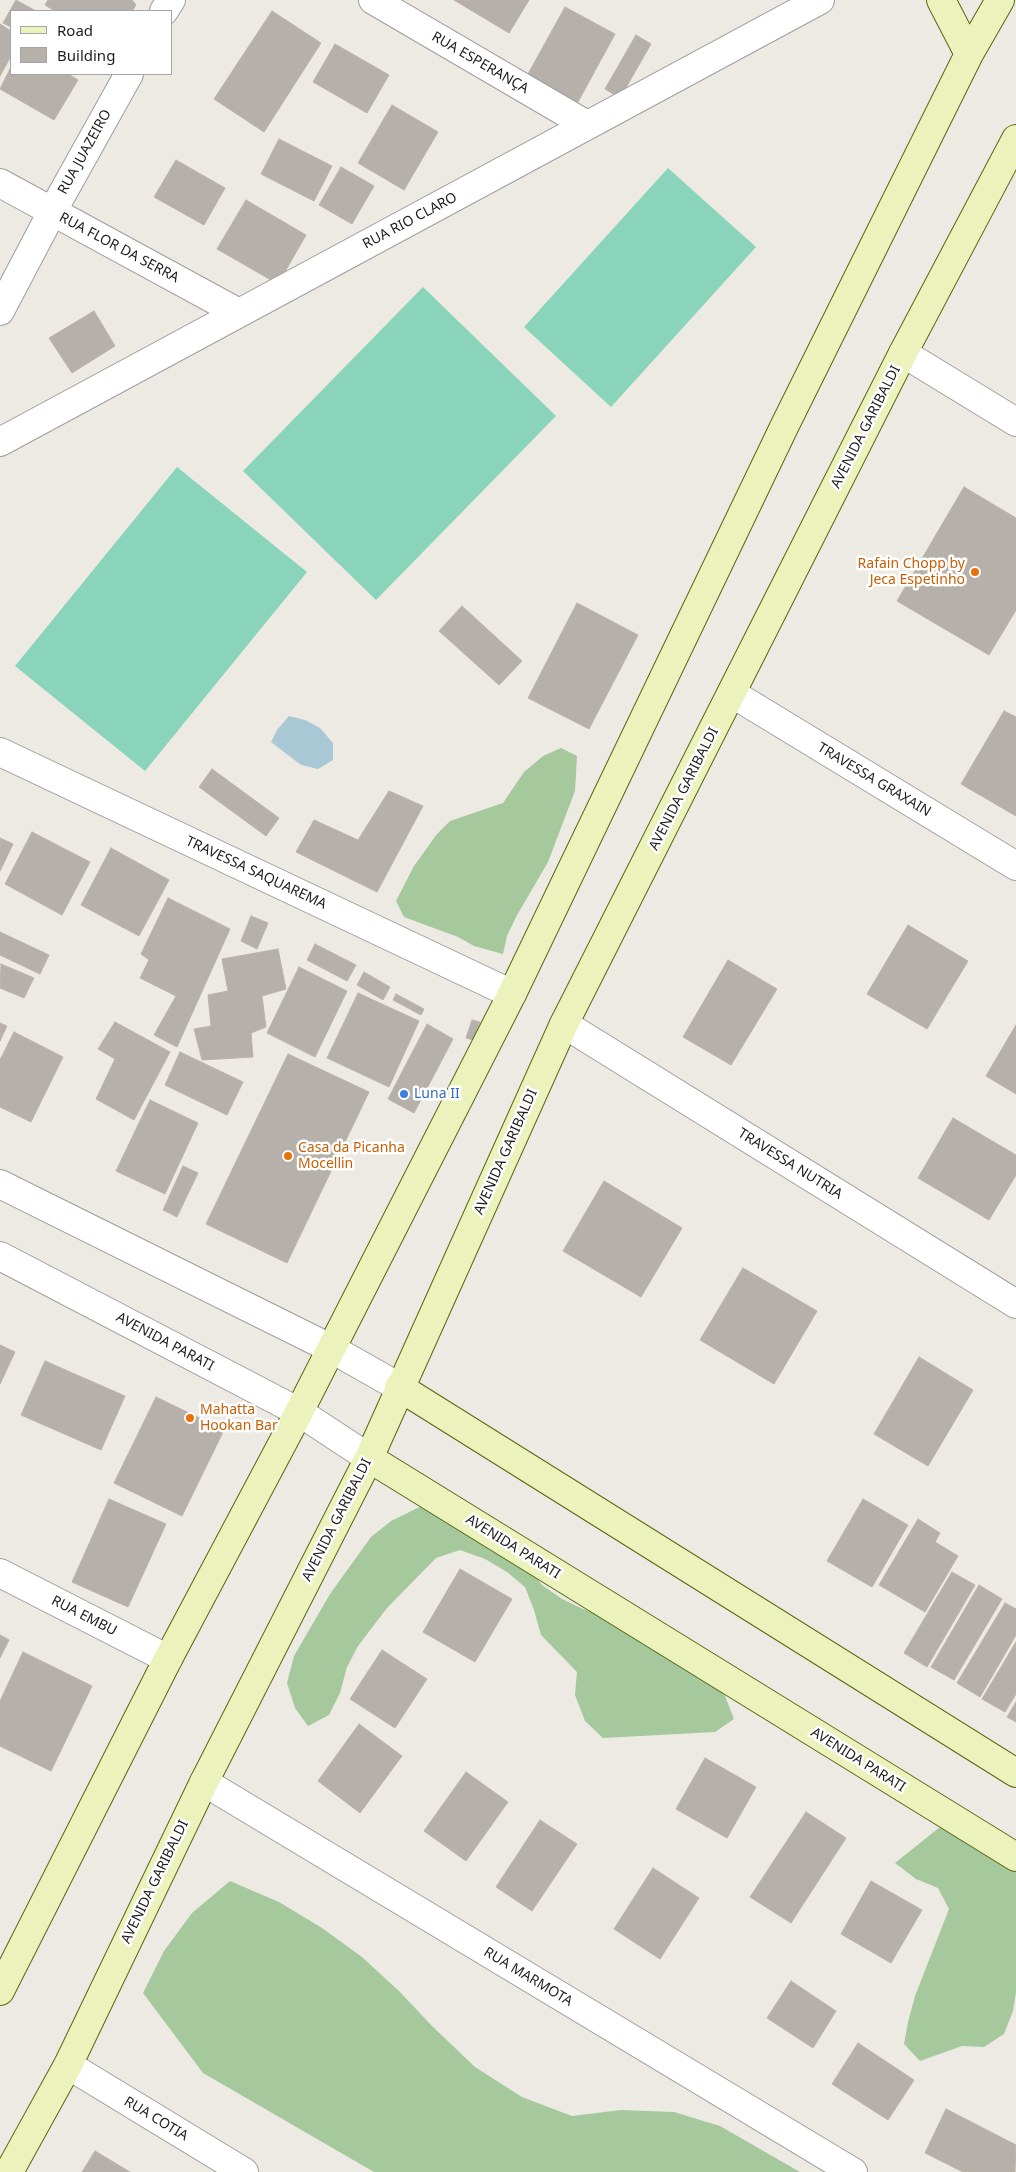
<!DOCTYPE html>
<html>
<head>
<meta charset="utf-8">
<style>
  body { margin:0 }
  #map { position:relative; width:1016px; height:2172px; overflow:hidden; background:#edeae3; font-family:"Noto Sans",sans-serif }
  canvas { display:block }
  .legend { position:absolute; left:10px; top:10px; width:162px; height:65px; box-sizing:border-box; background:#fff; border:1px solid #a5a5a5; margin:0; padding:6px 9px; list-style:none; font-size:15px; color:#1d1d1d }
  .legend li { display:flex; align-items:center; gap:10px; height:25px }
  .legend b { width:25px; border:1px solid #a5a5a5 }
</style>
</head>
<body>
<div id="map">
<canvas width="1016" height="2172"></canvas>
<ul class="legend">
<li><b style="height:6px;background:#ecf2bc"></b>Road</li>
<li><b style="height:14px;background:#b6b0aa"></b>Building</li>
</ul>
</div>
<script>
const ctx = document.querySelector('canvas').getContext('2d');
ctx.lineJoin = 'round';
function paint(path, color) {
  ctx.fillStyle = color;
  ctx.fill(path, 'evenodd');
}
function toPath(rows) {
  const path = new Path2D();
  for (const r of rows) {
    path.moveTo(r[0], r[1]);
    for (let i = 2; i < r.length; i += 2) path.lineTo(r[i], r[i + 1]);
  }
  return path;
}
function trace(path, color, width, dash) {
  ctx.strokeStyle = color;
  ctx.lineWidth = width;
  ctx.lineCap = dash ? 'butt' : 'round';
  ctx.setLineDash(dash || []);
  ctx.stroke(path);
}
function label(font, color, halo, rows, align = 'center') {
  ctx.font = font + ' "Noto Sans",sans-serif';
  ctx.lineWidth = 5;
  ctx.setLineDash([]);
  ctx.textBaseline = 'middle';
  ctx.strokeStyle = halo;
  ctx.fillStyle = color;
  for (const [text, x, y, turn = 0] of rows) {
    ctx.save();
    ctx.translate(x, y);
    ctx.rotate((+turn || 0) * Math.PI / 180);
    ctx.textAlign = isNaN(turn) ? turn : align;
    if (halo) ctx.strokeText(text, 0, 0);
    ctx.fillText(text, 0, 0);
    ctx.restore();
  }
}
paint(toPath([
  [561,748,577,756,575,791,548,862,516,917,507,936,503,954,474,946,458,937,404,917,396,901,414,866,437,834,450,821,503,803,524,772,543,756],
  [432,1501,527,1566,542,1585,562,1599,583,1609,604,1616,712,1679,725,1696,734,1719,715,1732,603,1738,585,1721,575,1695,577,1672,541,1635,534,1610,525,1587,507,1572,485,1559,460,1550,436,1558,387,1608,358,1646,347,1667,340,1693,329,1715,308,1726,295,1708,287,1683,294,1656,330,1594,371,1537,391,1521],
  [955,1815,1016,1845,1016,1992,1013,2011,1004,2034,984,2047,962,2046,920,2061,904,2044,908,2022,915,1996,949,1909,938,1888,916,1879,895,1863],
  [230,1881,279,1902,322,1928,362,1957,400,1992,432,2026,475,2067,522,2097,572,2116,621,2110,674,2112,720,2126,800,2172,374,2172,203,2073,143,1993,164,1951,192,1913]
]), '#a6c89d');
paint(toPath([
  [668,168,756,247,611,407,524,327],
  [423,287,556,416,376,600,243,471],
  [177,467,307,572,145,771,15,666]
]), '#8ad4bc');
paint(toPath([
  [289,716,305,720,320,728,333,743,333,760,318,769,301,765,271,742,277,730]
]), '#a8c8d6');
const building = toPath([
  [16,0,36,11,11,11,11,27,3,23,16,0],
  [48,0,132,0,136,5,132,11,55,11,45,5,48,0],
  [454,0,529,0,509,33,454,0],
  [565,7,615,34,578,102,528,74,565,7],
  [272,11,321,43,264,132,214,99,272,11],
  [0,24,11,31,11,56,0,76,0,24],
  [636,35,651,44,620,98,605,89,636,35],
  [335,44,389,75,367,113,313,82,335,44],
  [11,67,11,74,68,74,78,80,54,120,0,89,11,67],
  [392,105,438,132,404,190,358,163,392,105],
  [279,139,332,166,314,201,261,174,279,139],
  [176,160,225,188,204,225,154,197,176,160],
  [341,167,374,186,352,224,319,205,341,167],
  [246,200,306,235,278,284,217,249,246,200],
  [94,311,115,346,72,373,49,338,94,311],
  [964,487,1016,518,1016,610,989,655,897,601,964,487],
  [577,603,638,635,589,729,528,698,577,603],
  [462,606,522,661,499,685,439,631,462,606],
  [1004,711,1016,717,1016,816,961,784,1004,711],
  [212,769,279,818,266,836,199,787,212,769],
  [389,791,423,806,377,892,296,852,314,820,358,840,389,791],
  [32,832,90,862,62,915,5,884,32,832],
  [0,838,13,844,0,871,0,838],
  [111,848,169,880,139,936,81,905,111,848],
  [168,898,230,929,177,1047,154,1035,176,996,140,978,149,960,141,954,168,898],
  [251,916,268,923,257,949,241,941,251,916],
  [908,925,968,961,927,1029,867,994,908,925],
  [0,932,49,955,40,974,0,955,0,932],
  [315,944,356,965,347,981,307,960,315,944],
  [278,949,286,989,262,996,266,1027,251,1033,253,1057,202,1060,194,1029,211,1026,208,995,228,991,222,959,278,949],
  [728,960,777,989,731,1065,683,1037,728,960],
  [1,964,34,978,24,998,0,988,1,964],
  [299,967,347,991,315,1057,267,1033,299,967],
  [364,972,390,987,383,1000,357,985,364,972],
  [358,993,419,1021,389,1087,327,1058,358,993],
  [396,994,424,1009,421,1015,393,1000,396,994],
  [472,1020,480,1022,473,1040,466,1038,472,1020],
  [115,1022,170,1052,134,1120,96,1099,115,1059,98,1049,115,1022],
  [0,1023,7,1026,0,1041,0,1023],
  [427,1024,453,1039,414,1113,388,1099,427,1024],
  [1016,1025,1016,1094,986,1076,1016,1025],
  [14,1032,63,1057,31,1122,0,1107,0,1060,14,1032],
  [180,1052,243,1082,227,1115,165,1085,180,1052],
  [288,1054,369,1092,287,1263,206,1224,288,1054],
  [150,1100,198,1123,165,1194,116,1171,150,1100],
  [953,1118,1016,1155,1016,1175,989,1220,918,1178,953,1118],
  [183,1166,198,1173,177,1217,163,1210,183,1166],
  [604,1181,682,1228,641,1297,563,1251,604,1181],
  [743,1268,817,1311,774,1384,700,1340,743,1268],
  [0,1345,15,1352,0,1384,0,1345],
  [919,1357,973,1390,928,1466,874,1434,919,1357],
  [45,1361,125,1396,101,1450,21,1415,45,1361],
  [156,1397,224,1430,182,1516,114,1483,156,1397],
  [109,1499,166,1524,128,1607,72,1582,109,1499],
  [863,1499,908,1525,872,1587,827,1561,863,1499],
  [918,1519,940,1533,935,1542,958,1556,925,1612,879,1585,918,1519],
  [460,1569,512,1599,475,1662,423,1632,460,1569],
  [952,1572,975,1585,927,1667,904,1653,952,1572],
  [979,1585,1002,1599,954,1680,931,1667,979,1585],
  [1005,1603,1016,1609,1016,1635,980,1697,957,1683,1005,1603],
  [0,1635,9,1640,0,1658,0,1635],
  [1016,1642,1016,1694,1005,1712,982,1699,1016,1642],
  [382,1650,427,1679,395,1728,350,1699,382,1650],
  [23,1652,92,1686,51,1771,0,1746,0,1701,23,1652],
  [1016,1702,1016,1722,1007,1717,1016,1702],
  [359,1724,402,1756,360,1813,318,1781,359,1724],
  [705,1758,756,1787,727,1838,676,1809,705,1758],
  [466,1772,508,1802,466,1861,424,1831,466,1772],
  [806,1812,846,1838,791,1923,750,1897,806,1812],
  [540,1820,577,1844,532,1911,496,1887,540,1820],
  [653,1868,699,1898,660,1959,614,1929,653,1868],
  [871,1881,922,1910,891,1963,841,1934,871,1881],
  [791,1981,836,2011,813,2048,767,2018,791,1981],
  [858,2043,914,2080,888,2120,832,2084,858,2043],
  [946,2109,1016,2145,1015,2172,963,2172,925,2153,946,2109],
  [95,2151,130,2172,82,2172,95,2151]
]);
paint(building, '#b6b0aa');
trace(building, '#bdb2a8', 1);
const street = toPath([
  [373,0,587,125],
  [164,11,171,0],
  [0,183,239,313],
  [0,311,52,212,129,74],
  [903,353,1016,422],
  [0,442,820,0],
  [733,694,1016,866],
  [0,752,512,994],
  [564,1024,1016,1304],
  [0,1184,332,1349,399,1387],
  [0,1256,299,1412,369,1458],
  [0,1573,168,1659],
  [204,1782,853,2172],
  [68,2065,244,2172]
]);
const secondary = toPath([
  [941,0,969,54],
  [399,1387,1016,1773],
  [369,1458,1016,1857],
  [0,1991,168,1659,299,1412,512,994,785,425,969,54,1000,0],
  [9,2172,68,2065,204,1782,369,1458,564,1024,903,353,1016,139]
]);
trace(street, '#9e9e9e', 30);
trace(secondary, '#586710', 30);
trace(street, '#fff', 28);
trace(secondary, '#ecf2bc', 28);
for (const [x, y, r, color] of [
  [975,572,5,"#e8710a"],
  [404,1094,5,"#3f7fe0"],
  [288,1156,5,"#e8710a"],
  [190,1418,5,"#e8710a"]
]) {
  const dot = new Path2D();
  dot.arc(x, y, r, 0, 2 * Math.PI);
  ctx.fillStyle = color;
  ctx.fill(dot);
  trace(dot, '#fff', 2);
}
label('14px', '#1d1d1d', '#fff', [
  ["RUA ESPERANÇA",480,63,30],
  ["RUA JUAZEIRO",85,152,-61],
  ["RUA RIO CLARO",410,221,-28],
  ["RUA FLOR DA SERRA",119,248,28],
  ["AVENIDA GARIBALDI",866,427,-63],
  ["TRAVESSA GRAXAIN",874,780,31],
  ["AVENIDA GARIBALDI",684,789,-63],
  ["TRAVESSA SAQUAREMA",256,873,25],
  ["AVENIDA GARIBALDI",506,1152,-66],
  ["TRAVESSA NUTRIA",790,1164,32],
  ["AVENIDA PARATI",165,1342,28],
  ["AVENIDA GARIBALDI",337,1520,-63],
  ["AVENIDA PARATI",513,1547,32],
  ["RUA EMBU",84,1616,27],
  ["AVENIDA PARATI",858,1760,32],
  ["AVENIDA GARIBALDI",155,1882,-64],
  ["RUA MARMOTA",528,1977,31],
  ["RUA COTIA",156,2119,31]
]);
label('14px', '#c56008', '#fff', [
  ["Rafain Chopp by",965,564,"right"],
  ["Jeca Espetinho",965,580,"right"],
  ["Casa da Picanha",298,1148],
  ["Mocellin",298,1164],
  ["Mahatta",200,1410],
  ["Hookan Bar",200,1426]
], 'left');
label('14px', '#366cbe', '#fff', [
  ["Luna II",414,1094]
], 'left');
</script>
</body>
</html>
